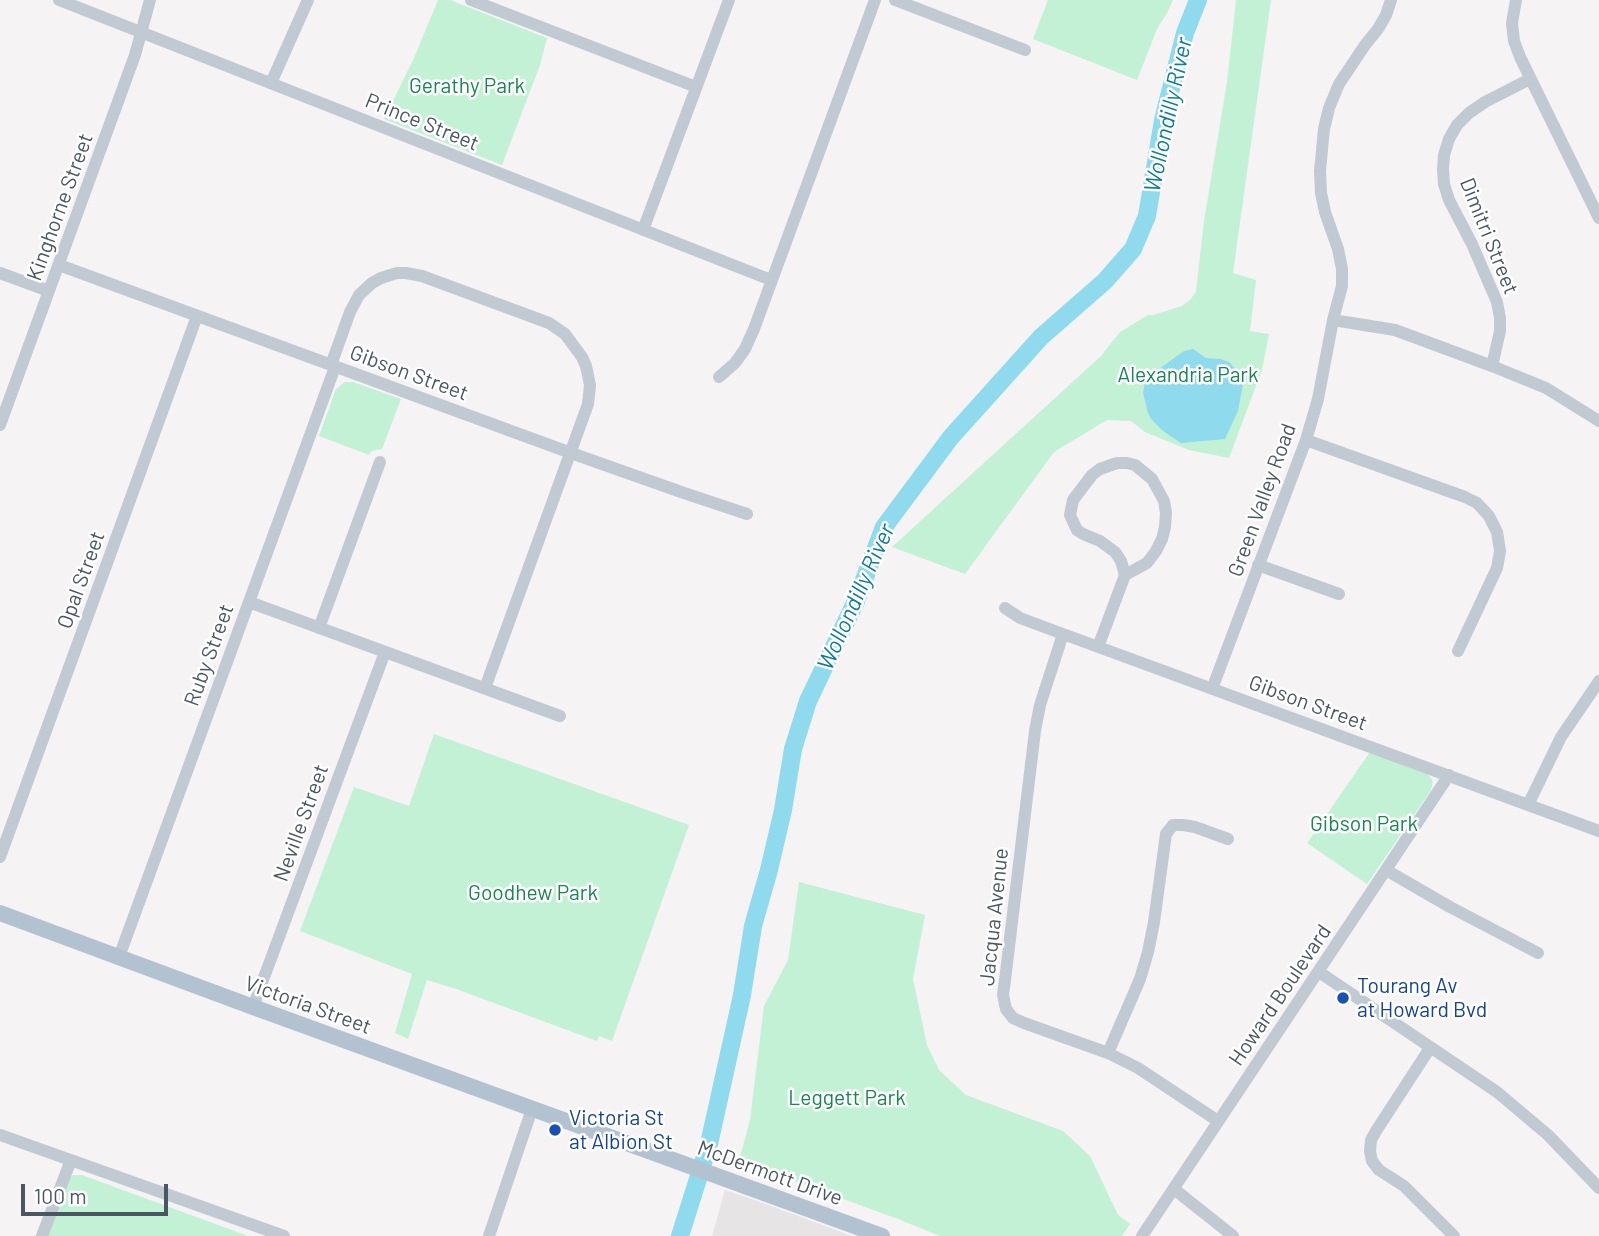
<!DOCTYPE html>
<html>
<head>
<meta charset="utf-8">
<style>
  body { margin:0 }
  #map { position:relative; width:1599px; height:1236px; overflow:hidden; background:#f5f3f3; font-family:Barlow,sans-serif }
  canvas { display:block }
  .scale { position:absolute; left:21px; top:1184px; width:147px; height:32px; box-sizing:border-box; border:4px solid #4a5661; border-top:0; padding-left:9px; font-size:21px; line-height:24px; white-space:nowrap; color:#4a5661; -webkit-text-stroke:5px #fff; paint-order:stroke }
</style>
</head>
<body>
<div id="map">
<canvas width="1599" height="1236"></canvas>
<div class="scale">100 m</div>
</div>
<script>
const ctx = document.querySelector('canvas').getContext('2d');
ctx.lineJoin = 'round';
function paint(path, color) {
  ctx.fillStyle = color;
  ctx.fill(path, 'evenodd');
}
function toPath(rows) {
  const path = new Path2D();
  for (const r of rows) {
    path.moveTo(r[0], r[1]);
    for (let i = 2; i < r.length; i += 2) path.lineTo(r[i], r[i + 1]);
  }
  return path;
}
function trace(path, color, width, dash) {
  ctx.strokeStyle = color;
  ctx.lineWidth = width;
  ctx.lineCap = dash ? 'butt' : 'round';
  ctx.setLineDash(dash || []);
  ctx.stroke(path);
}
function label(font, color, halo, rows, align = 'center') {
  ctx.font = font + ' Barlow,sans-serif';
  ctx.lineWidth = 5;
  ctx.setLineDash([]);
  ctx.textBaseline = 'middle';
  ctx.strokeStyle = halo;
  ctx.fillStyle = color;
  for (const [text, x, y, turn = 0] of rows) {
    ctx.save();
    ctx.translate(x, y);
    ctx.rotate((+turn || 0) * Math.PI / 180);
    ctx.textAlign = isNaN(turn) ? turn : align;
    if (halo) ctx.strokeText(text, 0, 0);
    ctx.fillText(text, 0, 0);
    ctx.restore();
  }
}
paint(toPath([
  [725,1190,763,1203,852,1236,712,1236]
]), '#e6e4e5');
paint(toPath([
  [438,0,450,0,547,38,540,65,502,165,384,119,414,58],
  [1048,0,1173,0,1167,13,1157,29,1137,80,1033,39],
  [1236,0,1271,0,1233,273,1256,280,1250,331,1269,334,1262,370,1229,458,1189,450,1145,432,1131,421,1107,420,1054,452,965,574,892,547,1101,356,1120,332,1148,315,1153,315,1182,306,1191,299,1196,291,1204,221,1227,82],
  [345,382,353,382,401,399,382,449,372,451,369,455,319,436,336,389],
  [434,734,689,825,612,1041,599,1036,597,1041,456,989,427,980,408,1039,395,1033,412,974,300,931,354,787,409,806],
  [1370,752,1429,775,1433,782,1431,790,1367,884,1307,843],
  [799,882,925,915,913,979,927,1045,939,1070,966,1095,1063,1131,1090,1156,1118,1215,1130,1224,1122,1236,940,1236,898,1219,739,1161,750,1120,764,1006,788,960],
  [73,1175,82,1175,248,1236,46,1236,66,1181]
]), '#c3f1d5');
paint(toPath([
  [1193,349,1206,358,1220,359,1229,362,1241,375,1243,384,1238,411,1225,439,1181,443,1163,431,1151,419,1148,413,1143,393,1145,382,1159,369,1184,351]
]), '#90daee');
trace(toPath([
  [680,1236,709,1144,742,995,753,926,769,870,783,810,793,749,808,701,856,601,884,527,951,437,1041,337,1105,281,1133,249,1147,216,1163,120,1185,33,1198,0]
]), '#90daee', 18);
trace(toPath([
  [59,0,771,280],
  [471,0,696,87],
  [895,0,1025,50],
  [1516,0,1512,23,1514,41,1520,57,1599,218],
  [271,83,308,0],
  [643,230,729,0],
  [59,265,571,453,684,493,747,514],
  [0,273,49,291],
  [1333,320,1395,330,1492,366,1546,388,1599,421],
  [331,365,350,312,359,295,372,283,381,278,397,273,406,273,422,276,549,323,565,334,582,357,586,366,590,385,588,404,485,688],
  [1492,366,1500,331,1500,318,1497,302,1472,244,1449,200,1444,184,1443,169,1444,155,1449,139,1457,125,1469,113,1485,102,1530,79],
  [719,377,735,363,745,349,754,329,875,0],
  [0,425,135,55,150,0],
  [1306,440,1465,497,1477,503,1489,516,1497,532,1500,551,1497,568,1458,651],
  [1258,565,1339,594],
  [249,602,560,716],
  [1005,608,1020,618,1063,634,1599,831],
  [319,628,380,462],
  [1063,634,1040,705,1035,731,1005,980,1003,995,1006,1009,1013,1018,1024,1023,1108,1053,1138,1068,1218,1121],
  [1098,647,1125,575,1147,563,1156,551,1162,539,1165,527,1166,513,1164,501,1152,479,1135,465,1127,463,1117,463,1100,469,1092,475,1073,500,1070,515,1077,530,1083,534,1100,541,1115,552,1121,561,1125,575],
  [1212,689,1306,440,1318,399,1333,320,1342,286,1342,269,1338,249,1325,212,1321,193,1320,171,1324,129,1329,108,1339,84,1365,45,1378,29,1386,15,1391,0],
  [1528,805,1561,737,1599,681],
  [0,857,197,316],
  [1386,870,1450,907,1538,953],
  [119,957,335,367],
  [1319,972,1497,1092,1548,1135,1599,1188],
  [253,1007,385,652],
  [1430,1048,1376,1131,1371,1140,1370,1151,1372,1161,1379,1170,1404,1186,1454,1236],
  [1108,1053,1140,979,1148,952,1154,922,1166,834,1173,825,1183,825,1195,827,1228,839],
  [0,1135,284,1236],
  [1174,1189,1233,1236],
  [42,1236,71,1160],
  [489,1236,532,1109],
  [1142,1236,1449,775]
]), '#c1cad2', 12);
trace(toPath([
  [0,913,253,1007,882,1236]
]), '#b3c2d1', 16);
for (const [x, y, r, color] of [
  [1343,998,7,"#1a4fb4"],
  [555,1130,7,"#1a4fb4"]
]) {
  const dot = new Path2D();
  dot.arc(x, y, r, 0, 2 * Math.PI);
  ctx.fillStyle = color;
  ctx.fill(dot);
  trace(dot, '#fff', 2.5);
}
label('21px', '#17864f', '#fff', [
  ["Gerathy Park",467,86],
  ["Alexandria Park",1188,375],
  ["Gibson Park",1364,824],
  ["Goodhew Park",533,893],
  ["Leggett Park",847,1098]
]);
label('21px', '#4a5661', '#fff', [
  ["Prince Street",422,122,22],
  ["Kinghorne Street",60,207,-70],
  ["Dimitri Street",1489,236,68],
  ["Gibson Street",409,373,20],
  ["Green Valley Road",1262,500,-70],
  ["Opal Street",81,580,-70],
  ["Ruby Street",209,655,-70],
  ["Gibson Street",1308,703,20],
  ["Neville Street",301,823,-70],
  ["Jacqua Avenue",994,917,-84],
  ["Howard Boulevard",1280,995,-56],
  ["Victoria Street",308,1005,20],
  ["McDermott Drive",770,1173,20]
]);
label('21px', '#164399', '#fff', [
  ["Tourang Av",1357,986],
  ["at Howard Bvd",1357,1010],
  ["Victoria St",569,1118],
  ["at Albion St",569,1142]
], 'left');
label('italic 23px', '#0c7c9b', '#fff', [
  ["Wollondilly River",1168,115,-78],
  ["Wollondilly River",856,597,-66]
]);
</script>
</body>
</html>
